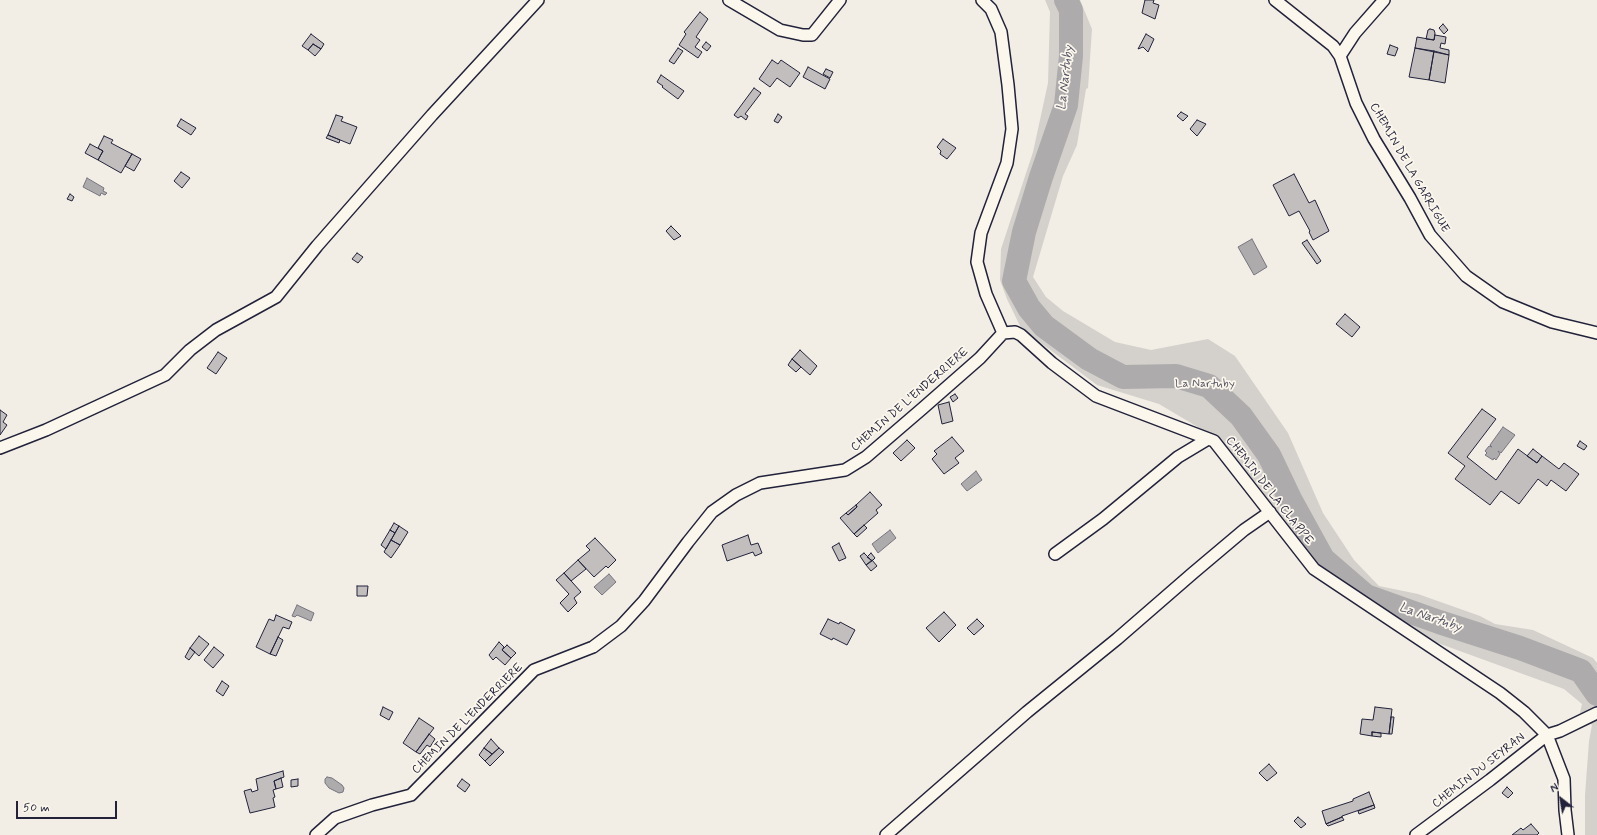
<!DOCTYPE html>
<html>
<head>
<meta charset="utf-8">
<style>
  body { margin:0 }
  #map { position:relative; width:1597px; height:835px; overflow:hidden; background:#f2eee5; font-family:Mynerve,sans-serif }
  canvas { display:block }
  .north { position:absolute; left:1541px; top:779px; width:40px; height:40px; -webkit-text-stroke:3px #fbf7ec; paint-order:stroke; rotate:329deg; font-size:11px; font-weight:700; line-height:16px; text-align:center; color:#22223b }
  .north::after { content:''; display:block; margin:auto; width:14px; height:18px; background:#22223b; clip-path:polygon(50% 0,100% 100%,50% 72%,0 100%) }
  .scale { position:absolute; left:16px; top:801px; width:101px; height:18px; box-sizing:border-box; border:2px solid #22223b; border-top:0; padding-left:5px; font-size:12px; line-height:14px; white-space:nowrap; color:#22223b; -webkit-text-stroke:3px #fbf7ec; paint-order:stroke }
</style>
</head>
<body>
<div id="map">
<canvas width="1597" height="835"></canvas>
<div class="north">N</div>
<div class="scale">50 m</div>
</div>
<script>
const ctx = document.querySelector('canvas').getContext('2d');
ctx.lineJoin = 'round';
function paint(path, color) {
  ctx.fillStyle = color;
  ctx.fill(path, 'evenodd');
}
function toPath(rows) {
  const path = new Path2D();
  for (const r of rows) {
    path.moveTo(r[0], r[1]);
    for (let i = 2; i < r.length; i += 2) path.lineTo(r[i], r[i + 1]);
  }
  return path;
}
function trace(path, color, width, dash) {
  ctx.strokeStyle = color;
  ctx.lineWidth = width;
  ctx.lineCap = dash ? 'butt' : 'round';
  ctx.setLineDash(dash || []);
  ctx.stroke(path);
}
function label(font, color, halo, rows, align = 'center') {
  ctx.font = font + ' Mynerve,sans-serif';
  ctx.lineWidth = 3.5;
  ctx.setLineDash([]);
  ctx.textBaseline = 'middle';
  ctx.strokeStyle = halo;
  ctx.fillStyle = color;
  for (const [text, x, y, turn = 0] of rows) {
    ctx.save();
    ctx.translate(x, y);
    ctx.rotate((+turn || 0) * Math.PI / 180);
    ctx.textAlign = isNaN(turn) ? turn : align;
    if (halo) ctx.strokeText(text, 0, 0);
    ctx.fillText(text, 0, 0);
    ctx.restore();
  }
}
paint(toPath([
  [1045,0,1080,0,1092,29,1088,88,1086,89,1077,145,1063,176,1033,277,1046,297,1063,311,1115,342,1151,350,1208,339,1235,356,1288,433,1323,513,1354,560,1379,586,1418,594,1480,616,1495,624,1533,630,1593,658,1597,663,1597,835,1585,835,1585,795,1589,741,1592,725,1579,717,1582,704,1564,689,1435,642,1326,575,1256,483,1218,439,1159,404,1097,385,1021,328,1007,299,1000,280,1001,249,1033,152,1048,83,1050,12]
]), '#d4d1cc');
const water = toPath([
  [87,178,104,188,103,191,107,193,105,195,101,193,100,196,83,187,87,178],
  [1252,239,1267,267,1254,275,1238,247,1252,239],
  [1503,427,1515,435,1501,453,1498,451,1500,454,1496,460,1494,458,1493,460,1485,455,1487,453,1485,451,1489,446,1492,447,1490,445,1503,427],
  [976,471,982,480,967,491,961,484,976,471],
  [890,530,896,538,878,553,872,544,890,530],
  [609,574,616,582,602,595,594,587,609,574],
  [297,605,314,613,311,621,297,615,295,617,292,616,297,605],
  [327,777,332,778,342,785,344,788,343,792,339,793,329,788,325,783,325,779,327,777]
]);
paint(water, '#aeabad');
trace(water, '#76747f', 1);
trace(toPath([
  [1066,0,1071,10,1071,56,1066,105,1041,177,1024,232,1014,281,1029,308,1044,326,1089,359,1123,377,1176,376,1209,386,1241,416,1269,455,1290,499,1323,559,1366,596,1439,622,1520,648,1581,671,1597,694]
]), '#aeabad', 24);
const building = toPath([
  [1145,0,1154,0,1153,3,1159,5,1155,19,1142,13,1145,0],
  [700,12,708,19,696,37,700,40,695,47,702,52,698,58,679,45,686,34,684,32,700,12],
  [1443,24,1448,30,1444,34,1439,28,1443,24],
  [1430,29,1434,30,1435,33,1434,40,1426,39,1428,30,1430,29],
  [311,34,324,44,321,49,313,44,308,50,302,46,311,34],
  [1146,34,1154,39,1148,52,1143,47,1138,49,1146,34],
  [1435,35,1446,37,1445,44,1441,43,1440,48,1449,50,1449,55,1415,48,1417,37,1434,40,1435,35],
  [706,42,711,46,707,51,702,47,706,42],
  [313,44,321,49,315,56,308,50,313,44],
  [1390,45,1398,48,1395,56,1387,54,1390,45],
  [678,48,683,51,674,64,669,61,678,48],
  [1415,48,1434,51,1429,80,1409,77,1415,48],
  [1434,51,1449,55,1445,83,1429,80,1434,51],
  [772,60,778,64,781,60,800,73,790,87,777,78,770,87,759,79,772,60],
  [808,67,830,79,825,89,803,77,808,67],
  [826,69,833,72,830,78,823,74,826,69],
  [661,75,684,91,678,99,662,87,663,86,657,82,661,75],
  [754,88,761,93,745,114,748,116,746,120,741,116,738,118,734,115,754,88],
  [1181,112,1188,116,1183,121,1177,116,1181,112],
  [778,114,782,117,778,123,774,121,778,114],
  [336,115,343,117,341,121,357,127,350,144,328,135,336,115],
  [181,119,196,128,191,135,177,126,181,119],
  [1197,120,1206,124,1197,136,1190,129,1197,120],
  [328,135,340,140,339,143,326,138,328,135],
  [104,136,113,140,111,143,132,154,121,173,98,160,103,151,98,148,104,136],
  [943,139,956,148,947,159,940,154,941,151,937,147,943,139],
  [90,144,103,151,98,160,85,153,90,144],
  [132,154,141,159,134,171,125,166,132,154],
  [181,172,190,178,182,188,174,181,181,172],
  [1294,174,1309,203,1315,200,1329,231,1313,240,1309,232,1310,231,1299,211,1289,216,1273,185,1294,174],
  [70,194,74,197,72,201,67,199,70,194],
  [671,226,681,236,674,240,666,231,671,226],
  [1307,240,1321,261,1317,264,1302,243,1307,240],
  [357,253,363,257,358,263,352,259,357,253],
  [1345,314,1360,327,1352,337,1336,324,1345,314],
  [800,350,817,366,810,375,792,359,800,350],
  [218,352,227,358,216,374,207,368,218,352],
  [792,359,801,367,796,372,788,365,792,359],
  [955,394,958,398,953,402,950,397,955,394],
  [949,402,953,421,942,424,938,405,949,402],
  [1482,409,1496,419,1467,457,1496,480,1518,449,1537,463,1542,456,1559,469,1564,463,1579,474,1566,491,1551,480,1547,486,1538,479,1519,504,1501,491,1490,505,1455,479,1465,466,1448,453,1482,409],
  [0,410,7,415,3,422,7,425,0,435,0,410],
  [952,437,964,451,955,458,959,463,944,474,932,459,937,454,934,451,952,437],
  [907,440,915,448,901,461,893,453,907,440],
  [1580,441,1587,446,1584,450,1577,446,1580,441],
  [1533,449,1542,456,1537,463,1527,456,1533,449],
  [870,492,882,505,876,510,878,513,854,534,840,518,846,513,848,515,857,507,856,505,870,492],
  [856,505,857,507,848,515,846,513,856,505],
  [394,523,399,526,395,533,390,530,394,523],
  [864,525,867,528,857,537,854,534,864,525],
  [399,526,408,532,400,545,391,540,399,526],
  [390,530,395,533,386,549,381,545,390,530],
  [748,535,751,545,758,543,762,553,755,556,753,552,727,561,722,545,748,535],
  [595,538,616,560,608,568,606,566,594,577,578,560,590,550,586,546,595,538],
  [391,540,400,545,391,558,384,552,391,540],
  [839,543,846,558,839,561,832,547,839,543],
  [864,553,872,561,866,565,860,556,864,553],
  [871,553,875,558,872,561,867,557,871,553],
  [578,560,586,569,571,581,564,573,578,560],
  [872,560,877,566,871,571,866,565,872,560],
  [564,573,581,592,574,598,577,603,568,612,560,603,569,594,556,580,564,573],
  [357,586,368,586,367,596,357,596,357,586],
  [944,612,956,625,939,642,926,628,944,612],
  [276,615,292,622,289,629,283,627,270,654,256,647,269,619,274,621,276,615],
  [828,619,839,624,840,622,855,630,847,645,833,638,832,640,820,634,828,619],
  [977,619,984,626,974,635,967,628,977,619],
  [199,636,209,644,199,656,190,648,199,636],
  [278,637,283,640,276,656,270,654,278,637],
  [499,642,504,647,502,650,511,658,505,665,496,657,493,660,489,655,499,642],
  [507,645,516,653,511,658,502,650,507,645],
  [214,647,224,655,213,668,204,660,214,647],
  [190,648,195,652,189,660,185,657,190,648],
  [222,681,229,686,223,696,216,691,222,681],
  [383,707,393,712,389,720,380,715,383,707],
  [1375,707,1392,709,1389,734,1372,732,1372,736,1360,734,1362,719,1373,720,1375,707],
  [1391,717,1394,717,1392,734,1389,734,1391,717],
  [419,718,434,728,416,752,403,743,419,718],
  [1372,732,1381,733,1381,737,1372,736,1372,732],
  [429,734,435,739,430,747,427,745,420,754,416,752,429,734],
  [491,739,499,748,492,754,484,748,491,739],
  [484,748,492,754,485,761,479,755,484,748],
  [499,748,504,752,490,766,485,761,499,748],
  [1269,764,1277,773,1267,781,1259,773,1269,764],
  [283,771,284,777,274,781,276,789,273,790,275,797,273,798,275,807,250,813,244,791,251,789,252,792,258,790,256,779,283,771],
  [281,778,283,787,276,789,274,781,281,778],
  [298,779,298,786,291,787,291,780,298,779],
  [462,779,470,785,465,792,457,786,462,779],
  [1507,787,1513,793,1508,798,1502,793,1507,787],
  [1369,792,1374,805,1342,816,1342,817,1326,824,1322,811,1353,801,1353,799,1369,792],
  [1374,805,1375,808,1359,814,1358,811,1374,805],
  [1298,817,1306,824,1301,828,1294,821,1298,817],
  [1342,817,1344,820,1328,826,1326,824,1342,817],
  [1531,824,1539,833,1537,835,1512,835,1521,828,1523,830,1531,824]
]);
paint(building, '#c2bebe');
trace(building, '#22223b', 1);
const minor = toPath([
  [729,0,780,30,803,35,812,35,840,0],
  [982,0,991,9,1001,32,1008,85,1012,129,1007,163,981,233,977,262,986,294,1003,333,1015,332,1021,335,1052,363,1096,396,1214,441,1314,569,1500,693,1524,712,1547,735,1564,779,1565,810,1568,835],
  [1275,0,1333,46,1340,56,1356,103,1374,139,1410,198,1430,235,1466,276,1503,302,1552,322,1597,333],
  [1340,56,1355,33,1384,0],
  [0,448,46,430,165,375,190,350,216,330,276,297,317,246,432,115,538,0],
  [1055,554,1103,519,1178,457,1208,439],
  [316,835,335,818,372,805,411,795,534,670,593,647,621,626,644,601,688,542,712,512,736,495,760,483,845,470,866,457,923,408,980,358,1003,333],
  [886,835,1027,712,1117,639,1193,573,1244,530,1270,512],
  [1416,835,1490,780,1547,735,1560,731,1597,713]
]);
trace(minor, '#22223b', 14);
trace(minor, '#fbf7ec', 11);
label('12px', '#22223b', '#fbf7ec', [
  ["CHEMIN DE LA GARRIGUE",1409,168,60],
  ["CHEMIN DE L'ENDERRIERE",910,400,-41],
  ["CHEMIN DE LA CLAPPE",1269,491,52],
  ["CHEMIN DE L'ENDERRIERE",468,719,-45],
  ["CHEMIN DU SEYRAN",1479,771,-38]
]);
label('12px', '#575766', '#fbf7ec', [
  ["La Nartuby",1205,384]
]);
label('italic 13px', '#535263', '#fbf7ec', [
  ["La Nartuby",1066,78,-83],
  ["La Nartuby",1430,618,19]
]);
</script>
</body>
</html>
